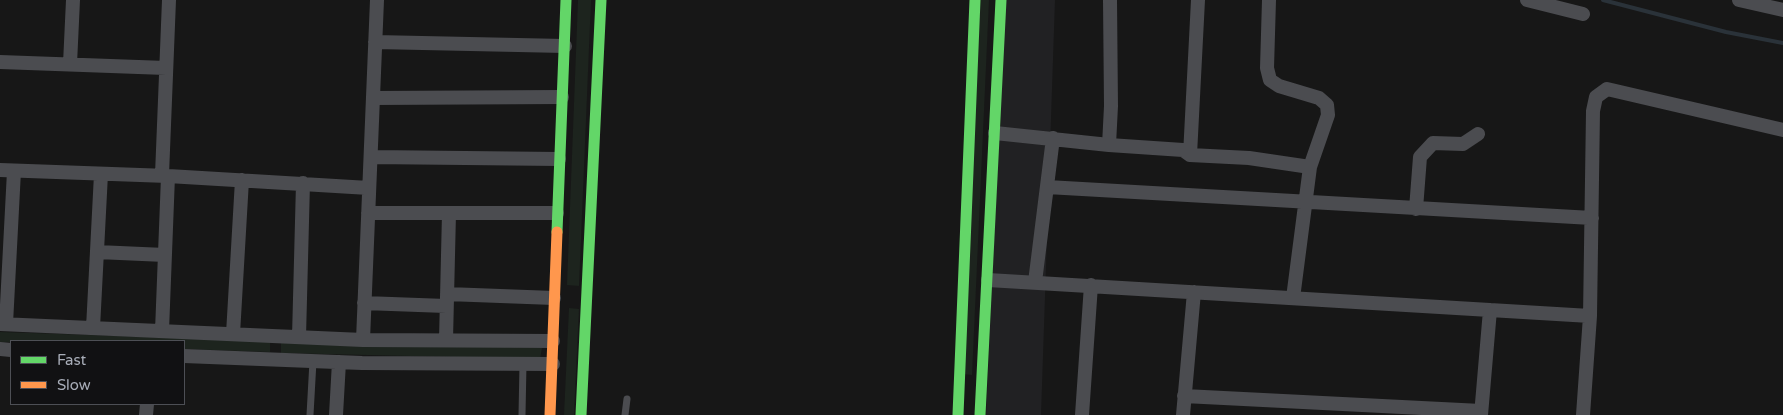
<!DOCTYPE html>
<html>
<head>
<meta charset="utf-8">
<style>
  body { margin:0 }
  #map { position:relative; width:1783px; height:415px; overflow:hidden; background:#171717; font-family:"Varela Round",sans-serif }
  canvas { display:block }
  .legend { position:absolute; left:10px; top:340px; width:175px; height:65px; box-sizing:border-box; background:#111113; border:1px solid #4d4f55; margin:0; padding:6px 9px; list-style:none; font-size:15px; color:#a8adb8 }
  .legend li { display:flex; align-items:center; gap:10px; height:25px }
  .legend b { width:25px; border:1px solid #4d4f55 }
</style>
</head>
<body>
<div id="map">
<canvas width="1783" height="415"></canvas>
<ul class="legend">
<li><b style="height:6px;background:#63d668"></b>Fast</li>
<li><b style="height:6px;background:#ff974d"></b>Slow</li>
</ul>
</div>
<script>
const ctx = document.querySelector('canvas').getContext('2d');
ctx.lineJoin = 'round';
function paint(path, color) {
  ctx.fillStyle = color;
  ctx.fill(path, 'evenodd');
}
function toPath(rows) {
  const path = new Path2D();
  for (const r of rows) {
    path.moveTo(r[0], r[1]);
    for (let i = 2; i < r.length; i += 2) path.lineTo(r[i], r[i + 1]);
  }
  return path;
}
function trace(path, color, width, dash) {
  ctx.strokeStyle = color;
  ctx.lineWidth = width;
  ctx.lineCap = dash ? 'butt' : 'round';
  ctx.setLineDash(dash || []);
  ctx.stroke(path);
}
paint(toPath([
  [1005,0,1055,0,1041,415,986,415]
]), '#212123');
paint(toPath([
  [578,0,591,0,579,286,567,285],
  [980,0,989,0,972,375,963,374],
  [569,308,579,309,574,415,564,415],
  [0,332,270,341,270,352,184,349,184,341,0,342],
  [281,341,542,348,540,359,281,353]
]), '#1d241e');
trace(toPath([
  [1603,0,1726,32,1783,43]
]), '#2a3239', 4);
trace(toPath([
  [310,415,313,361],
  [522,415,523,364],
  [625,415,627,399]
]), '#4b4c50', 7);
trace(toPath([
  [1269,0,1267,68,1270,80,1279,86,1319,98,1327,105,1328,115,1310,167,1293,298],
  [1527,0,1583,14],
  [1739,0,1783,10],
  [375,42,565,46],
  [0,62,166,68],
  [70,64,73,0],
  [373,98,562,97],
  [995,133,1109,145,1183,150,1190,155,1249,158,1310,167],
  [1109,145,1111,106,1110,0],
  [1190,155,1198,0],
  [371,157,559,159],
  [0,170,168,176,369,188],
  [162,175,169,0],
  [1047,187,1592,218],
  [1416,209,1420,157,1433,143,1463,144,1478,134],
  [368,213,557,213],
  [97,252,165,255],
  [988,280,1590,316],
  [1035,282,1053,138],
  [447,294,554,298],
  [364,303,446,306],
  [0,324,363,340,553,341],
  [6,324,14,171],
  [93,328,101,174],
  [162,331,168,176],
  [233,334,242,180],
  [299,337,303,183],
  [363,340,377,0],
  [446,340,449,213],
  [0,349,11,350],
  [184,356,362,363,553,364],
  [1184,396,1481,411],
  [146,415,147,404],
  [336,415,339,362],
  [1082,415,1091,285],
  [1183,415,1194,292],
  [1481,415,1490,310],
  [1583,415,1590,316,1593,111,1596,97,1607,89,1783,130]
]), '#4b4c50', 14);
trace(toPath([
  [557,232,566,0],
  [581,415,601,0],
  [958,415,975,0],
  [980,415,1001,0]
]), '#63d668', 11);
trace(toPath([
  [550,415,557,232]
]), '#ff974d', 11);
</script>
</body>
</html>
